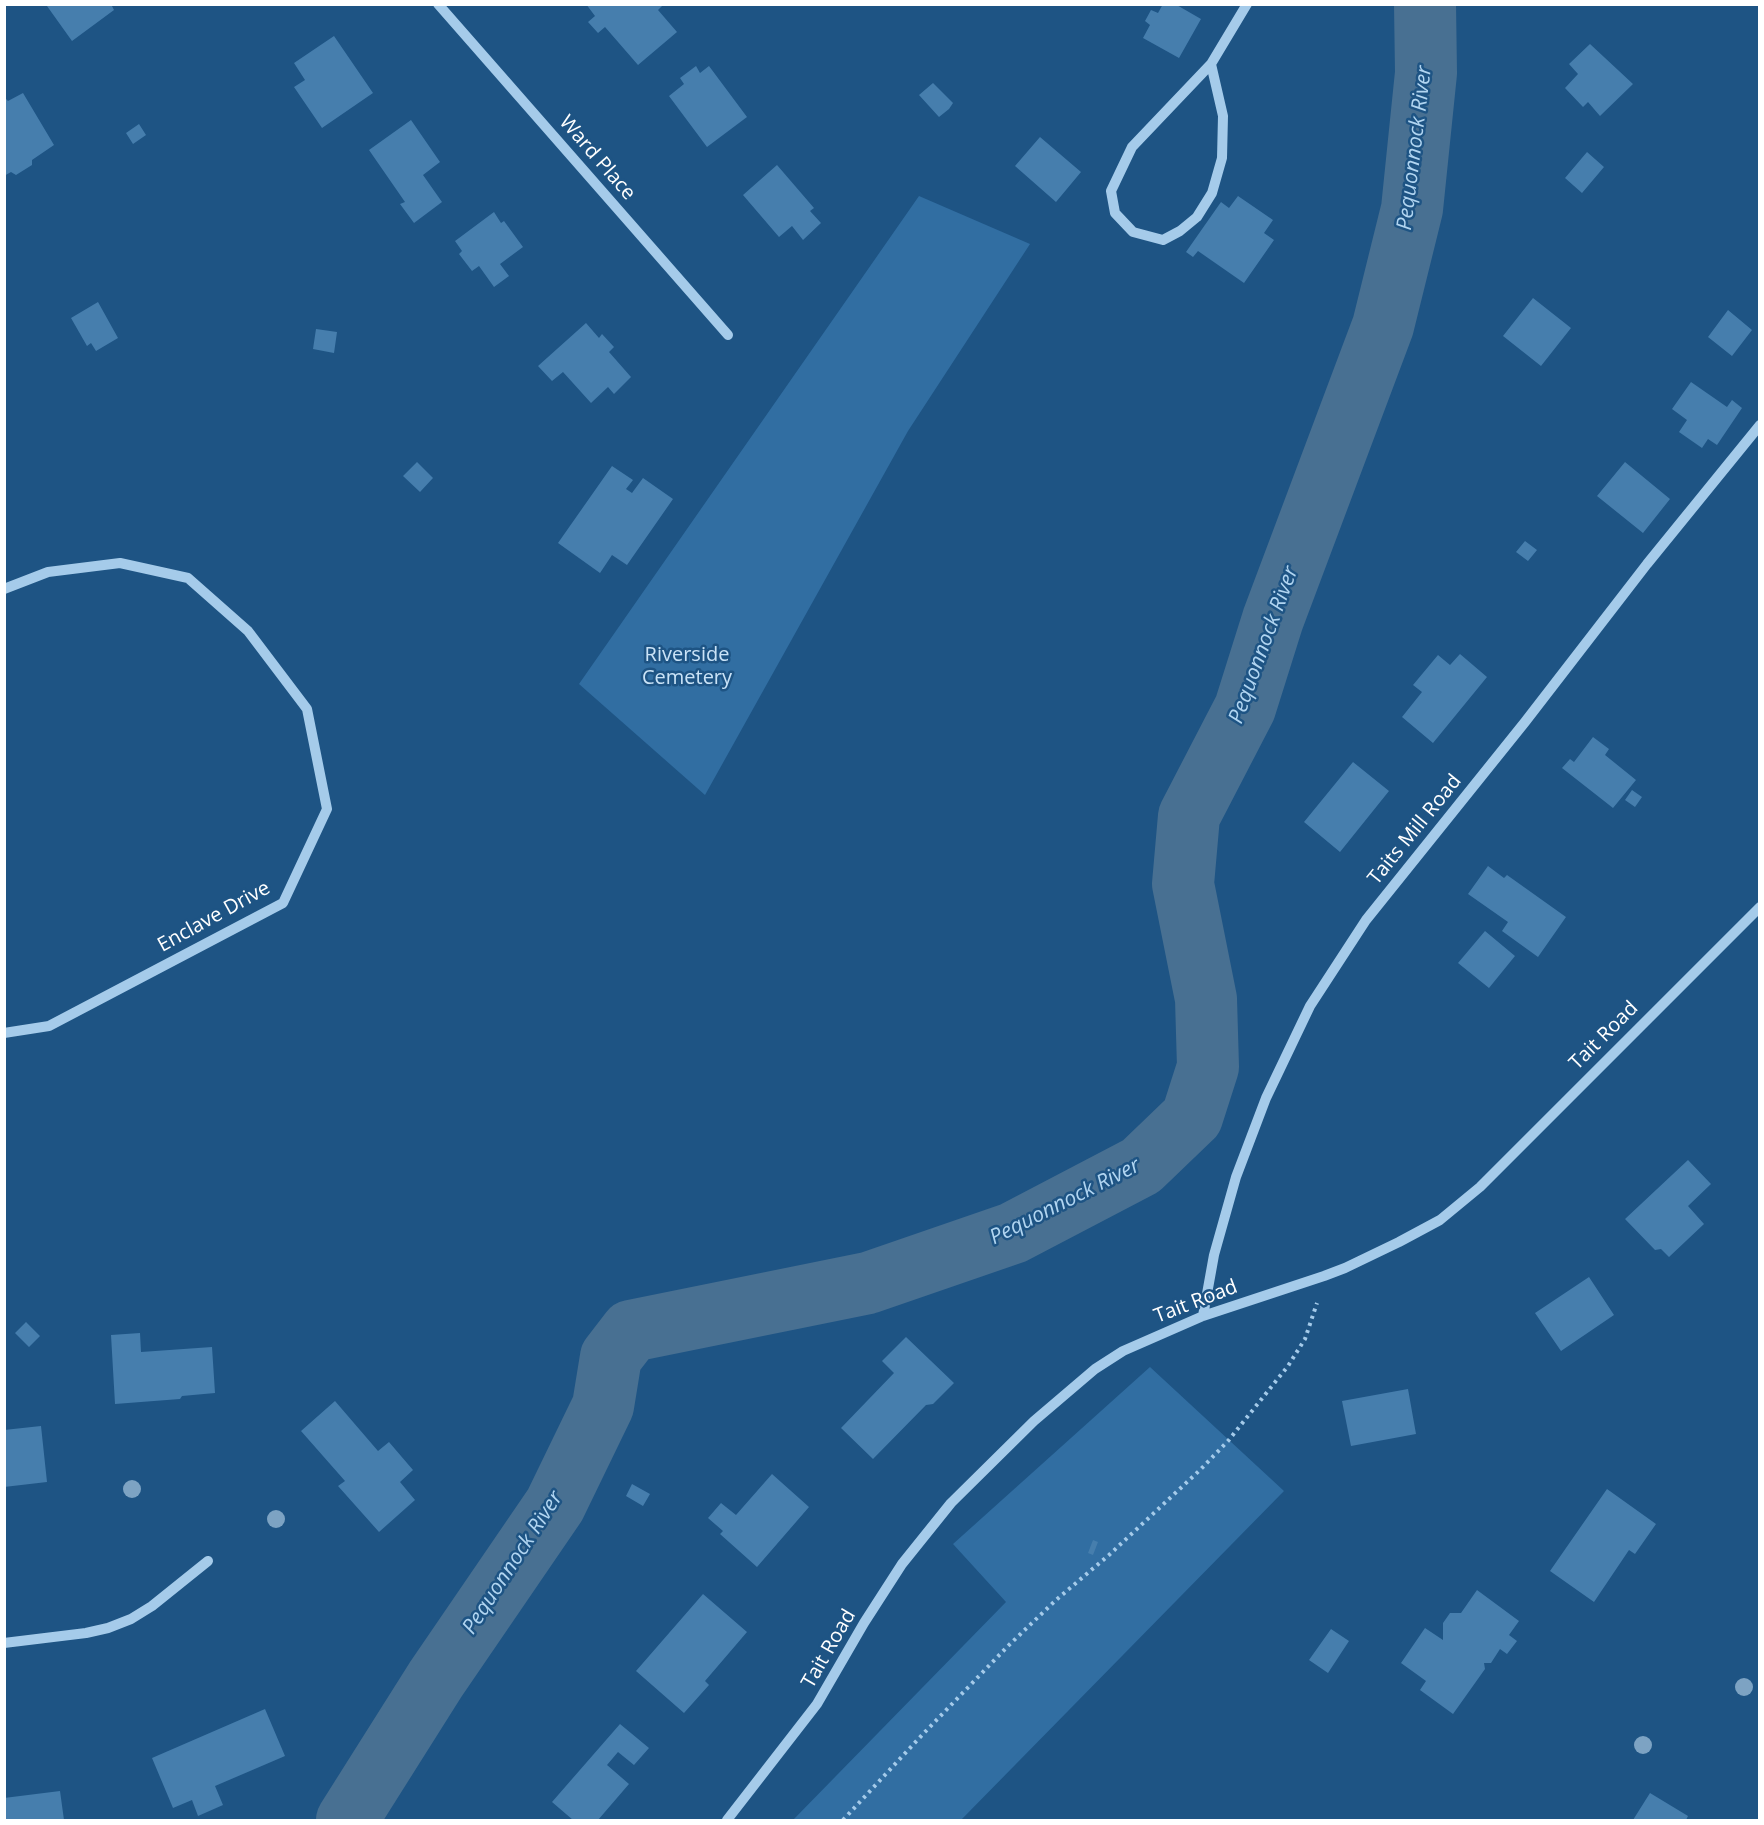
<!DOCTYPE html>
<html>
<head>
<meta charset="utf-8">
<style>
  body { margin:0 }
  #map { position:relative; width:1764px; height:1825px; overflow:hidden; background:#1e5484; font-family:"Open Sans",sans-serif }
  canvas { display:block }
  .frame { position:absolute; inset:0; border:6px solid #fff; pointer-events:none }
</style>
</head>
<body>
<div id="map">
<canvas width="1764" height="1825"></canvas>
<div class="frame"></div>
</div>
<script>
const ctx = document.querySelector('canvas').getContext('2d');
ctx.lineJoin = 'round';
function paint(path, color) {
  ctx.fillStyle = color;
  ctx.fill(path, 'evenodd');
}
function toPath(rows) {
  const path = new Path2D();
  for (const r of rows) {
    path.moveTo(r[0], r[1]);
    for (let i = 2; i < r.length; i += 2) path.lineTo(r[i], r[i + 1]);
  }
  return path;
}
function trace(path, color, width, dash) {
  ctx.strokeStyle = color;
  ctx.lineWidth = width;
  ctx.lineCap = dash ? 'butt' : 'round';
  ctx.setLineDash(dash || []);
  ctx.stroke(path);
}
function label(font, color, halo, rows, align = 'center') {
  ctx.font = font + ' "Open Sans",sans-serif';
  ctx.lineWidth = 5;
  ctx.setLineDash([]);
  ctx.textBaseline = 'middle';
  ctx.strokeStyle = halo;
  ctx.fillStyle = color;
  for (const [text, x, y, turn = 0] of rows) {
    ctx.save();
    ctx.translate(x, y);
    ctx.rotate((+turn || 0) * Math.PI / 180);
    ctx.textAlign = isNaN(turn) ? turn : align;
    if (halo) ctx.strokeText(text, 0, 0);
    ctx.fillText(text, 0, 0);
    ctx.restore();
  }
}
paint(toPath([
  [919,196,1030,244,908,431,705,795,579,684],
  [1150,1367,1284,1491,961,1820,793,1820,1006,1602,953,1544]
]), '#316ea2');
trace(toPath([
  [347,1820,436,1679,555,1505,603,1406,611,1357,631,1331,868,1283,1013,1233,1141,1166,1192,1117,1208,1067,1206,999,1183,884,1189,816,1245,708,1273,619,1383,326,1412,209,1426,73,1425,4]
]), '#487092', 62);
paint(toPath([
  [49,4,111,4,114,10,72,41,47,6],
  [586,4,664,4,658,10,677,32,638,65,605,27,598,33,588,22,595,16],
  [1163,4,1175,4,1201,19,1179,58,1143,38,1150,25,1145,21,1151,10,1158,13],
  [334,36,373,93,322,128,294,87,305,80,294,63],
  [1590,44,1633,84,1600,116,1588,102,1583,107,1565,88,1578,74,1569,64],
  [696,66,700,73,709,66,747,117,707,147,669,96,684,84,680,78],
  [933,83,953,103,949,109,939,117,919,95],
  [23,93,54,145,32,160,32,165,16,175,11,172,4,176,4,97,8,101],
  [411,120,440,162,423,175,442,202,414,223,400,204,405,202,369,150],
  [139,124,146,135,133,144,126,133],
  [1040,137,1081,172,1056,202,1015,166],
  [1587,152,1604,167,1582,193,1565,178],
  [777,165,814,208,810,211,821,223,803,240,792,226,779,237,743,195],
  [1238,196,1273,220,1264,233,1274,240,1244,283,1198,251,1193,257,1186,252,1221,202,1229,208],
  [494,212,501,223,504,221,523,247,500,264,509,276,494,287,479,266,472,271,459,254,462,251,455,241],
  [1533,298,1571,328,1541,366,1503,336],
  [98,302,118,338,96,351,91,343,87,346,71,318],
  [1728,310,1752,330,1732,356,1708,337],
  [586,323,599,338,602,334,614,347,609,352,631,377,614,394,608,387,591,403,563,372,552,381,538,366],
  [316,329,337,332,334,353,313,349],
  [1691,382,1727,407,1732,400,1742,408,1717,445,1708,439,1702,448,1679,432,1687,420,1672,409],
  [417,462,433,478,420,492,403,476],
  [1625,462,1670,499,1643,533,1597,496],
  [612,466,633,480,626,489,632,493,643,478,673,499,627,565,612,555,600,573,558,543],
  [1525,541,1537,550,1528,561,1516,552],
  [1460,654,1487,677,1433,743,1402,717,1422,692,1413,685,1438,655,1450,665],
  [1593,737,1609,749,1605,755,1636,780,1613,808,1562,768,1570,759,1574,762],
  [1353,762,1389,791,1340,852,1304,822],
  [1632,790,1642,797,1635,807,1625,800],
  [1488,866,1504,878,1507,875,1566,917,1538,957,1502,931,1508,922,1468,894],
  [1485,931,1515,956,1489,988,1458,963],
  [1688,1160,1711,1184,1688,1206,1704,1224,1669,1257,1661,1249,1655,1250,1625,1219],
  [1589,1277,1614,1315,1561,1351,1535,1313],
  [26,1322,40,1336,29,1347,15,1333],
  [140,1333,141,1352,212,1347,215,1393,182,1396,180,1399,115,1404,111,1335],
  [906,1337,954,1383,933,1404,926,1405,873,1459,841,1428,894,1373,882,1361],
  [1408,1389,1416,1434,1351,1446,1342,1401],
  [335,1401,378,1451,389,1442,413,1470,400,1482,415,1500,379,1532,338,1486,345,1481,301,1431],
  [41,1426,47,1482,4,1487,4,1430],
  [772,1474,809,1507,757,1567,720,1534,723,1531,708,1518,721,1503,736,1515],
  [632,1484,650,1494,643,1506,626,1496],
  [1607,1489,1656,1524,1635,1554,1629,1550,1594,1602,1550,1571],
  [1093,1540,1098,1542,1093,1555,1088,1553],
  [1477,1590,1519,1621,1509,1635,1517,1641,1507,1654,1500,1649,1491,1663,1484,1663,1485,1669,1453,1714,1420,1690,1426,1681,1401,1663,1425,1628,1443,1640,1443,1623,1450,1613,1461,1613],
  [703,1594,747,1632,705,1681,709,1685,684,1713,636,1671],
  [1331,1629,1349,1641,1328,1673,1309,1660],
  [265,1709,285,1756,215,1786,223,1805,198,1816,192,1800,173,1808,152,1758],
  [620,1724,649,1748,634,1765,618,1752,607,1765,629,1784,598,1820,573,1820,552,1802],
  [60,1791,64,1820,4,1820,4,1798],
  [1650,1793,1688,1816,1686,1820,1633,1820]
]), '#467ead');
trace(toPath([
  [843,1820,924,1733,1008,1646,1056,1600,1109,1555,1200,1470,1228,1441,1288,1366,1305,1339,1317,1303]
]), '#a5cbea', 4, [3, 4.5]);
trace(toPath([
  [438,4,728,335],
  [1211,64,1223,116,1222,158,1212,193,1197,217,1180,231,1163,240,1133,232,1115,213,1111,191,1132,147,1211,64,1247,4],
  [4,589,48,572,120,563,188,578,248,631,307,709,327,809,283,903,49,1026,4,1033],
  [1203,1316,1214,1255,1236,1177,1266,1098,1310,1006,1366,920,1525,722,1647,564,1760,425],
  [4,1643,86,1633,108,1628,131,1619,152,1606,208,1561],
  [727,1820,817,1704,864,1623,902,1564,951,1503,1034,1421,1095,1369,1123,1351,1203,1316,1324,1276,1345,1268,1399,1242,1440,1220,1480,1187,1760,907]
]), '#a5cbea', 10);
ctx.fillStyle = '#7da3c3';
for (const [x, y] of [
  [132,1489],
  [276,1519],
  [1744,1687],
  [1643,1745]
]) {
  ctx.beginPath();
  ctx.arc(x, y, 9, 0, 2 * Math.PI);
  ctx.fill();
}
label('20px', '#fff', '#1e5484', [
  ["Ward Place",597,158,49],
  ["Taits Mill Road",1415,830,-51],
  ["Enclave Drive",214,917,-29],
  ["Tait Road",1604,1036,-45],
  ["Tait Road",1196,1302,-21],
  ["Tait Road",829,1649,-60]
]);
label('20px', '#cae3f7', '#1e5484', [
  ["Riverside",687,655],
  ["Cemetery",687,678]
]);
label('italic 21px', '#b1d5f1', '#1e5484', [
  ["Pequonnock River",1415,148,-83],
  ["Pequonnock River",1264,645,-70],
  ["Pequonnock River",1065,1202,-27],
  ["Pequonnock River",513,1563,-57]
]);
</script>
</body>
</html>
